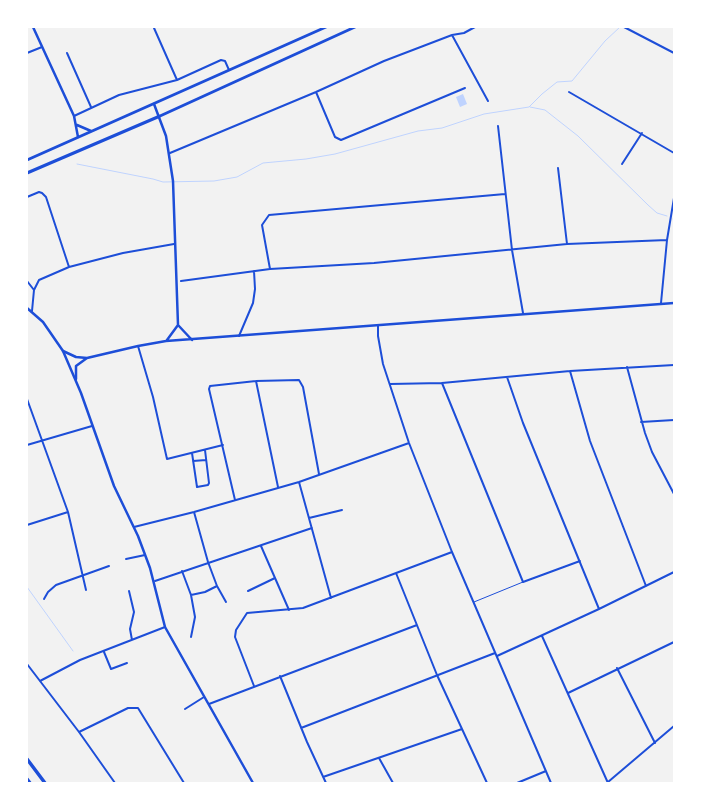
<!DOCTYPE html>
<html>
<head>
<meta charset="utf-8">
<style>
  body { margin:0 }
  #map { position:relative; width:701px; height:810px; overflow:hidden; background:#f2f2f2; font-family:Cabin,sans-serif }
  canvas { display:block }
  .frame { position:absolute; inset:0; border:28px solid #fff; pointer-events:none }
</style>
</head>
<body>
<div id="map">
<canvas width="701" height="810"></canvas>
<div class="frame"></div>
</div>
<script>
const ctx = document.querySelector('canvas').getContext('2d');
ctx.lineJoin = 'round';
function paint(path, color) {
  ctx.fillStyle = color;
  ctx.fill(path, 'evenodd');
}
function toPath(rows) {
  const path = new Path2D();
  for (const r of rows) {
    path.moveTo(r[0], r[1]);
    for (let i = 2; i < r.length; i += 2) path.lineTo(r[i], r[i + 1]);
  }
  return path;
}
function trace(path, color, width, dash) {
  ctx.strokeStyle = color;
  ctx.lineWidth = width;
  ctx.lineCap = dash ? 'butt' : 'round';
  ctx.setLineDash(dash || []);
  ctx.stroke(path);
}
paint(toPath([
  [463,94,467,104,460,107,456,97]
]), '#bfd3fe');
trace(toPath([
  [530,107,545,110,578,136,648,205,657,213,667,216],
  [77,164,153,179,163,182,214,181,237,177,263,163,306,159,335,154,418,131,442,128,484,114,529,107,542,94,557,82,572,81,605,41,620,27],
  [673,219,674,219],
  [27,587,73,651]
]), '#bfd3fe', 1);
trace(toPath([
  [474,602,523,582]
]), '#1d4ed8', 1);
trace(toPath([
  [624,27,674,53],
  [154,28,177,80],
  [452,35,488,101],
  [27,53,42,47],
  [67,53,91,107],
  [316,92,335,137,341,140,465,88],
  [569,92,674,153],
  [74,116,119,95,177,80,221,60,225,61,229,70],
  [498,126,512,250,523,313],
  [170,153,316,92,384,61,452,35,464,33,475,27],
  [622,164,642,133],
  [558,168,567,244],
  [27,197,39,192,42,193,46,197,69,267],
  [270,269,262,225,269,215,505,194],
  [27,281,34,290],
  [181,281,270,269,374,263,567,244,667,240],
  [661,303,667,240,674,198],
  [32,311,34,290,39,280,69,267,123,253,174,244],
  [378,325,378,336,383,364,409,443,452,552,551,783],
  [239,336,253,303,255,289,254,271],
  [138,346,153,397,167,459,223,445],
  [627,367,645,433,652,452,674,494],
  [570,371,590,441,646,586],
  [507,377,523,423,599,609],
  [256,381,278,487],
  [442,383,523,582,580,561],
  [390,384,442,383,570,371,674,365],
  [27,399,68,512,86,590],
  [641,422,674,420],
  [27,445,92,426],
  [192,453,197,487,208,485,209,483,205,450],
  [193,461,206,460],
  [299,482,331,598],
  [235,500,209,389,210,386,256,381,299,380,303,387,319,474],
  [194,512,208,562,217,586,226,602],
  [309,518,342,510],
  [27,525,68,512],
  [134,527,194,512,299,482,409,443],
  [261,546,289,610],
  [126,559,145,555],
  [182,571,191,595,195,617,191,637],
  [396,573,437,675,487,783],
  [155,581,312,528],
  [129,591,134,612,130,629,132,640],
  [248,591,275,578],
  [191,595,205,592,217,586],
  [44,599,48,592,56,585,109,566],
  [542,636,608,783],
  [104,652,111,669,127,663],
  [497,656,599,609,674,572],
  [27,664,79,732,115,783],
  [617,668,655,743],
  [280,676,307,742,326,783],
  [40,681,80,660,165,627],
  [254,686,235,637,236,630,247,613,303,608,452,552],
  [568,693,674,642],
  [209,704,417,625],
  [185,709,204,697],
  [301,728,495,653],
  [79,732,128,708,138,708,184,783],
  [379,758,393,783],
  [323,777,462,729],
  [608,782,674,726],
  [517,783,546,771]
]), '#1d4ed8', 2);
trace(toPath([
  [33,27,74,116,78,137],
  [154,104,166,136,173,181,178,325,167,340],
  [77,125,91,131],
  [178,325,192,340],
  [63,351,76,357,87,358],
  [76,379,76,366,87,358,138,346,166,341,674,303]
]), '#1d4ed8', 2.5);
trace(toPath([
  [27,308,43,322,63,351,81,393,114,486,138,536,150,568,165,627,253,783]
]), '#1d4ed8', 2.5);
trace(toPath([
  [27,160,326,27],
  [27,173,160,116,355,27]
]), '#1d4ed8', 3);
trace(toPath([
  [27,759,45,783],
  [27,779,30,783]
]), '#1d4ed8', 3.5);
</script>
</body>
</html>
